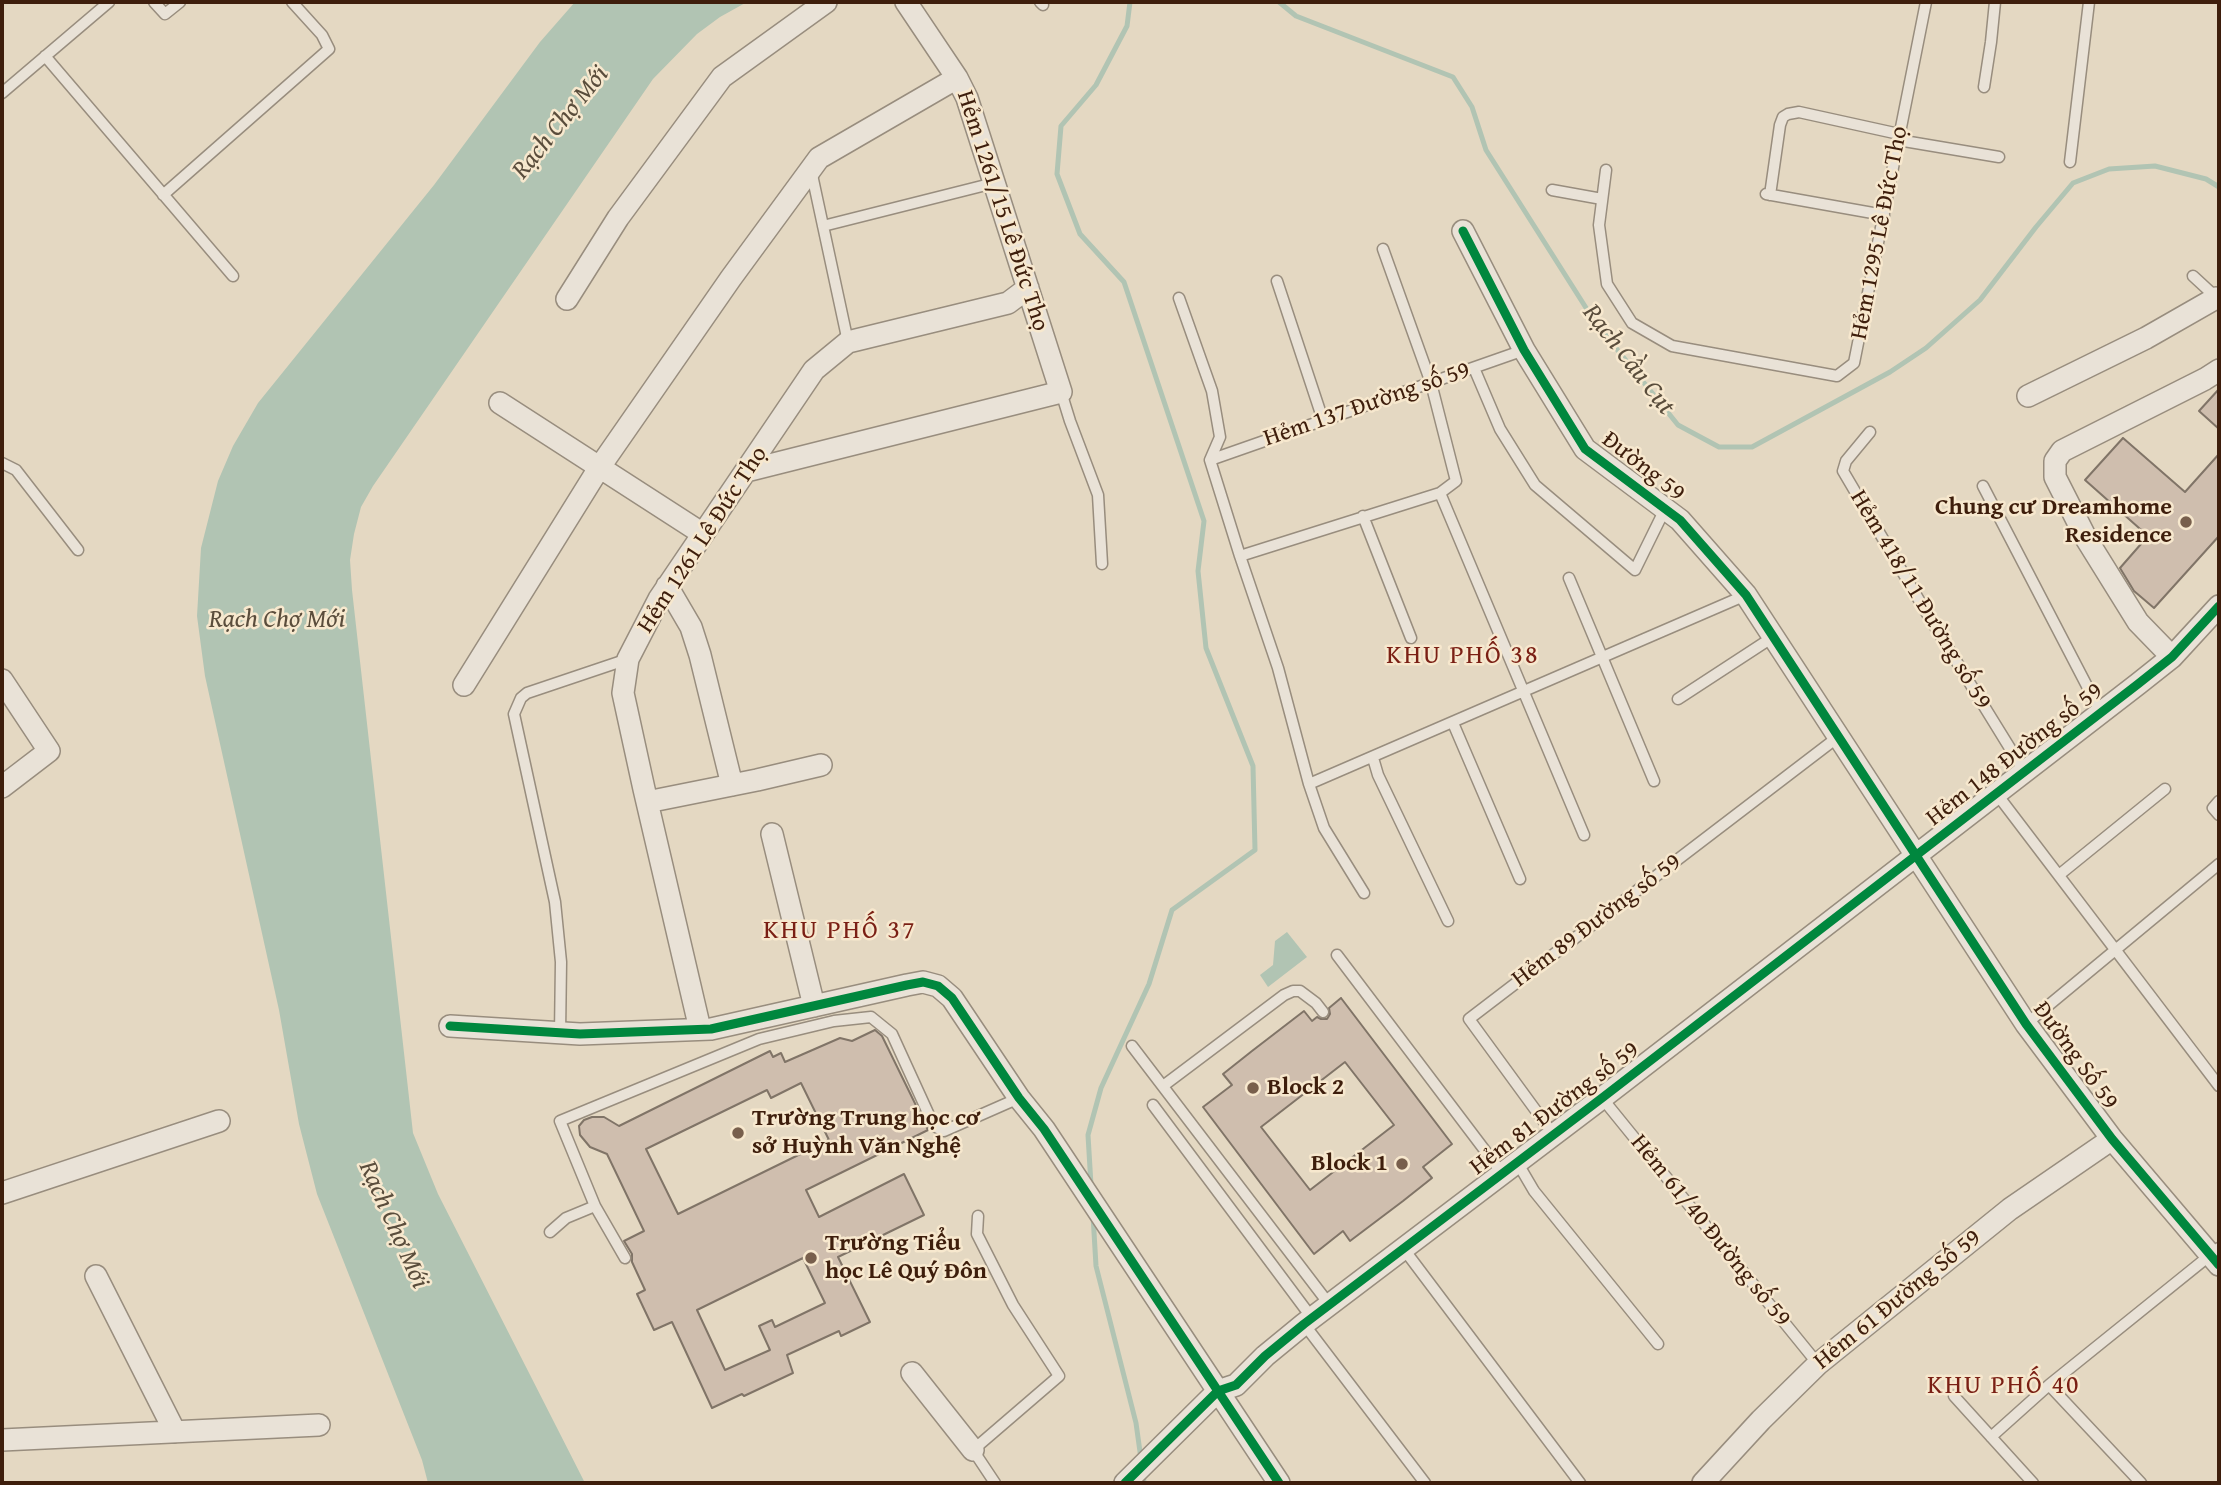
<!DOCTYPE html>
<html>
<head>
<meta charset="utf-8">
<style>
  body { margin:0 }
  #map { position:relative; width:2221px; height:1485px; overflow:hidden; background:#e4d8c2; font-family:"Gentium Book Plus",serif }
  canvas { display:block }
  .frame { position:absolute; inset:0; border:4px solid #3e1e0c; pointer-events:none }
</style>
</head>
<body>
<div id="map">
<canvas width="2221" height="1485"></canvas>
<div class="frame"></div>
</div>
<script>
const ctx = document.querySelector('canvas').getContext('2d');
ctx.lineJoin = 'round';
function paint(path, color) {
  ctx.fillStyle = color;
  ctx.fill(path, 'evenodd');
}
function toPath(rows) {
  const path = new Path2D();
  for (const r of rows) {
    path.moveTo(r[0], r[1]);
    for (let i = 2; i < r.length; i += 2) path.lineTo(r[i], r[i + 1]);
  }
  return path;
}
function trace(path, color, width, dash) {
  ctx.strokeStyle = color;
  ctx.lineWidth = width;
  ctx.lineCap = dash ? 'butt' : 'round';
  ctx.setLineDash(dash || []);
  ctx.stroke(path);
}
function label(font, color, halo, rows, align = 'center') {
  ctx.font = font + ' "Gentium Book Plus",serif';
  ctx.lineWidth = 5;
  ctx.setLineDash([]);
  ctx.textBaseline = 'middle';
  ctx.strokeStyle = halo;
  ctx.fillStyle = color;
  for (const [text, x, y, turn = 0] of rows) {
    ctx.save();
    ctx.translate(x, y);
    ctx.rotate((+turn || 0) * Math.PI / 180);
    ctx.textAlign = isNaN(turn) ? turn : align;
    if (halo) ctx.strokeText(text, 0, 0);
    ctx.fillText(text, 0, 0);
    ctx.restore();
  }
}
paint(toPath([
  [575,2,747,2,720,17,697,34,653,79,373,486,361,507,354,534,350,560,352,590,413,1133,438,1194,585,1483,428,1483,422,1460,317,1194,299,1124,279,1010,205,676,197,616,201,548,218,481,233,446,258,403,434,185,540,42],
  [1287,932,1307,957,1268,987,1260,975,1273,965,1275,941]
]), '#b1c4b3');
trace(toPath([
  [1279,2,1296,16,1453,77,1472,107,1486,150,1595,322,1678,425,1719,447,1752,447,1890,372,1926,348,1980,300,2036,227,2073,183,2109,169,2155,166,2206,179,2219,187],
  [1091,1185,1088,1135,1101,1088,1149,984,1172,910,1255,850,1253,766,1206,648,1198,571,1204,521,1124,282,1080,234,1057,174,1061,126,1096,85,1127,26,1130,2],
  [1093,1215,1096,1266,1136,1423,1141,1459],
  [1143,1472,1144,1483]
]), '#b1c4b3', 5);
const building = toPath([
  [2219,389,2219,429,2199,411,2219,389],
  [2123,438,2185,492,2219,454,2219,536,2154,608,2134,591,2120,568,2148,536,2085,480,2123,438],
  [1341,998,1452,1144,1423,1167,1432,1178,1403,1201,1350,1241,1343,1231,1314,1254,1203,1107,1232,1085,1223,1074,1252,1051,1304,1011,1312,1021,1317,1017,1321,1019,1327,1019,1330,1014,1329,1008,1341,998],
  [1345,1062,1394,1125,1310,1190,1261,1127,1345,1062],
  [875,1030,882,1036,928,1130,806,1190,819,1217,904,1174,924,1215,838,1257,870,1322,841,1336,839,1331,787,1355,793,1373,744,1396,742,1394,712,1408,672,1322,654,1330,637,1294,645,1290,632,1262,632,1254,624,1241,644,1231,607,1154,590,1147,580,1135,579,1126,584,1120,592,1117,604,1117,619,1126,770,1051,773,1057,781,1053,785,1062,840,1038,852,1041,875,1030],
  [801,1083,829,1140,678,1214,646,1149,767,1090,771,1098,801,1083],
  [803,1258,825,1303,775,1327,772,1320,759,1326,770,1350,725,1370,697,1310,803,1258]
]);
paint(building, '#cfbeae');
trace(building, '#807467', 2);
const service = toPath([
  [154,2,165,14,180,2],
  [1040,2,1043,5],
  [45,56,233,276],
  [1984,87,1991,42,1995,2],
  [2,93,109,2],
  [1898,140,1999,157],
  [2070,162,2089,2],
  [811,170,848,342],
  [1606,170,1599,225,1607,284,1632,323,1672,346,1837,376,1854,363,1926,2],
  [1552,190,1602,199],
  [1766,194,1884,215],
  [163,195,329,49,322,35,292,2],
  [1770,195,1780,125,1783,117,1788,114,1799,112,1899,134],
  [823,226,994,183],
  [2193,276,2219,300],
  [1277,281,1323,420],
  [1179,298,1212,391,1220,437,1210,460,1240,556,1440,493,1456,481,1431,383,1383,249],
  [1474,368,1500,429,1535,485,1635,570,1665,509],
  [1061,392,1070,421,1098,495,1102,564],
  [1870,432,1846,461,1843,471,1929,617,2024,771],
  [1210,460,1524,350],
  [2,463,16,470,78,550],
  [1983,486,2101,713],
  [1440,493,1584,835],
  [1363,516,1411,638],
  [1240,556,1278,668,1309,784,1324,828,1364,893],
  [1569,578,1654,781],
  [1678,699,1773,637],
  [1453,723,1520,879],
  [1373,758,1378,775,1448,921],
  [1309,784,1746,595],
  [1996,793,2219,1086],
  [2219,801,2213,808,2219,815],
  [2059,875,2165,789],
  [1337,955,1502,1173],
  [2026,1024,2219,864],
  [560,1034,561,962,555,902,514,714,521,698,527,693,628,659],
  [1132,1046,1329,1304],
  [1163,1086,1284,995,1293,991,1300,991,1316,1003,1323,1012],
  [1602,1098,1818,1364],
  [1153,1105,1312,1318],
  [1553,1134,1469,1019,1838,737],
  [1517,1162,1534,1191,1658,1344],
  [595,1206,625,1258],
  [978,1216,977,1234,1013,1305,1059,1376,973,1450,995,1483],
  [550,1232,566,1218,595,1206,560,1121,759,1039,834,1021,871,1017,892,1034,934,1126,944,1131,1019,1098],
  [1403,1248,1580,1483],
  [1304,1324,1425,1483],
  [2049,1385,2141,1483],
  [1954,1396,2033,1483],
  [1991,1437,2049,1385,2219,1248]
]);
const minor = toPath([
  [1463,231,1524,350,1585,449,1680,520,1746,595,2026,1024,2112,1139,2219,1265],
  [567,299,618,218,722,77,826,2],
  [2028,396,2146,338,2216,298],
  [500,403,703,534],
  [746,471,1061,392,967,98,957,78,906,2],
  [667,586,691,627,700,655,732,785],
  [2172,657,2138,622,2087,540,2055,477,2055,461,2062,451,2205,379,2219,370],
  [2,680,49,751,2,787],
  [464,685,599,468,731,278,819,158,957,78],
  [647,802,757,780,821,765],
  [772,834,814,1006],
  [450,1026,580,1034,711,1029,907,985,923,982,938,986,952,998,1019,1098,1044,1129,1279,1483],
  [700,1029,644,789,623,693,628,659,659,599,814,370,848,342,1008,303,1028,288],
  [2,1193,219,1121],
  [96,1276,175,1432],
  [912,1373,973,1450],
  [2,1440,319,1425],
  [1125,1483,1218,1391,1236,1385,1265,1356,1304,1324,1602,1098,2138,684,2172,657,2219,606],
  [1703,1483,1761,1420,1818,1364,2010,1209,2112,1139]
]);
trace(service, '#988d7e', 13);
trace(minor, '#988d7e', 24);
trace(service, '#e9e2d7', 10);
trace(minor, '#e9e2d7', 21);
trace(toPath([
  [1463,231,1524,350,1585,449,1680,520,1746,595,2026,1024,2112,1139,2219,1265],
  [450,1026,580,1034,711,1029,907,985,923,982,938,986,952,998,1019,1098,1044,1129,1279,1483],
  [1125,1483,1218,1391,1236,1385,1265,1356,1304,1324,1602,1098,2138,684,2172,657,2219,606]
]), '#00873e', 9);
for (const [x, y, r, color] of [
  [2186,522,7,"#785f4c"],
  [1253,1088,7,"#785f4c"],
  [738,1133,7,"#785f4c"],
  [1402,1164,7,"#785f4c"],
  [811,1258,7,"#785f4c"]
]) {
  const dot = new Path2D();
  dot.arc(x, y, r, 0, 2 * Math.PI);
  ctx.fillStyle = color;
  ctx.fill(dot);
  trace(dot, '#f7e8ce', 2.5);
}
label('24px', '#3e1e0c', '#f7e8ce', [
  ["Hẻm 1261/15 Lê Đức Thọ",1002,211,72],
  ["Hẻm 1295 Lê Đức Thọ",1880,233,-79],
  ["Hẻm 137 Đường số 59",1367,405,-19],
  ["Đường 59",1643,467,38],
  ["Hẻm 1261 Lê Đức Thọ",703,540,-57],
  ["Hẻm 418/11 Đường số 59",1920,600,59],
  ["Hẻm 148 Đường số 59",2015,755,-38],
  ["Hẻm 89 Đường số 59",1597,921,-37],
  ["Đường Số 59",2075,1056,54],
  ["Hẻm 81 Đường số 59",1555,1109,-37],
  ["Hẻm 61/40 Đường số 59",1710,1231,51],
  ["Hẻm 61 Đường Số 59",1898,1300,-39]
]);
label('bold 24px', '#3e1e0c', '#f7e8ce', [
  ["Chung cư Dreamhome",2172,508,"right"],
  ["Residence",2172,536,"right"],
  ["Block 2",1267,1088],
  ["Trường Trung học cơ",752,1119],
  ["sở Huỳnh Văn Nghệ",752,1147],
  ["Block 1",1388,1164,"right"],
  ["Trường Tiểu",825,1244],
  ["học Lê Quý Đôn",825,1272]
], 'left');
label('italic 26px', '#5a4d3c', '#f7e8ce', [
  ["Rạch Chợ Mới",561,123,-51],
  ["Rạch Cầu Cụt",1628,360,52],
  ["Rạch Chợ Mới",277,620],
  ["Rạch Chợ Mới",393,1225,66]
]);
ctx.letterSpacing = '2px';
label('26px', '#7a1f14', '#f7e8ce', [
  ["KHU PHỐ 38",1463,656],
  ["KHU PHỐ 37",840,931],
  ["KHU PHỐ 40",2004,1386]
]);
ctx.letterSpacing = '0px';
</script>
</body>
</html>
